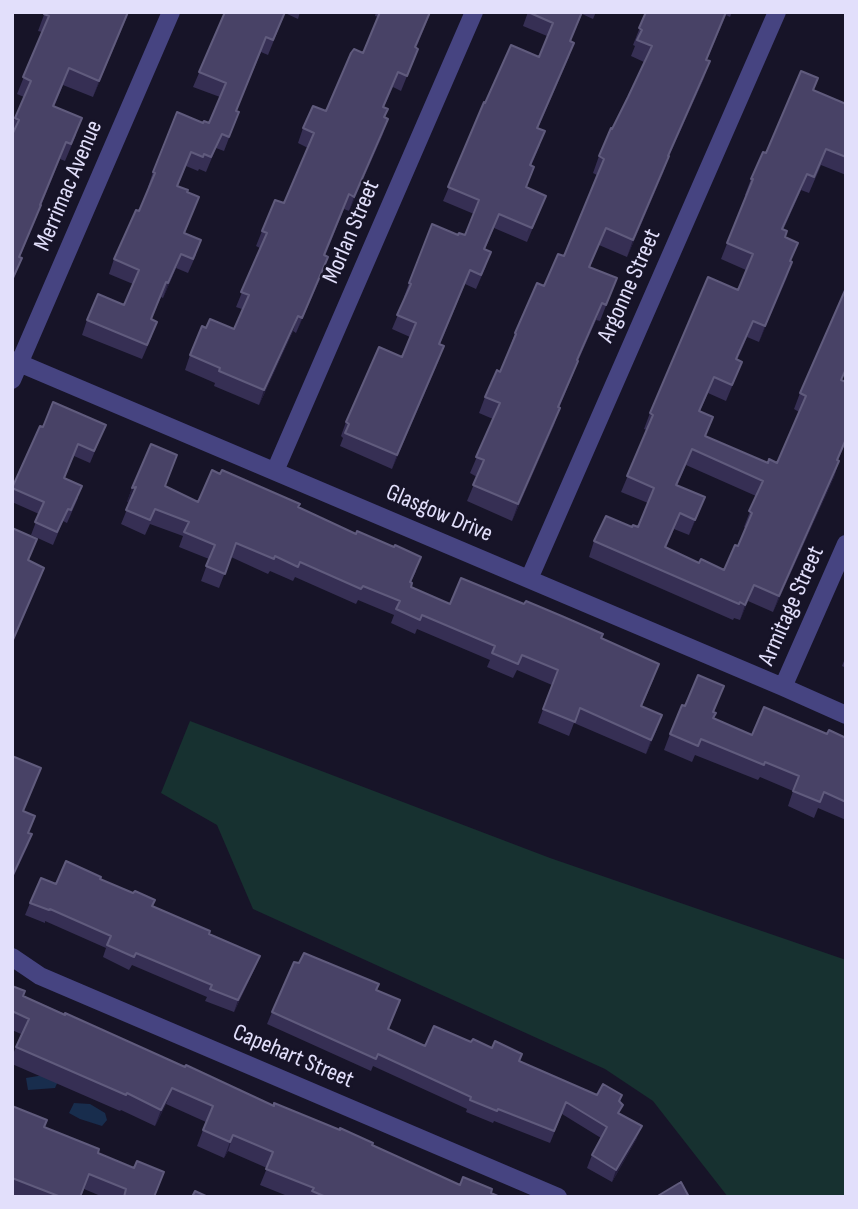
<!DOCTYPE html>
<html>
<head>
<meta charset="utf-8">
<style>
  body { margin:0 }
  #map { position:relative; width:858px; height:1209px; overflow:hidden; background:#171428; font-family:"Sofia Sans Condensed",sans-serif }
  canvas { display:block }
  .frame { position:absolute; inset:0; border:14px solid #e2dffb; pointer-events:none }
</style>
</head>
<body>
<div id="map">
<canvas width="858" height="1209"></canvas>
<div class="frame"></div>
</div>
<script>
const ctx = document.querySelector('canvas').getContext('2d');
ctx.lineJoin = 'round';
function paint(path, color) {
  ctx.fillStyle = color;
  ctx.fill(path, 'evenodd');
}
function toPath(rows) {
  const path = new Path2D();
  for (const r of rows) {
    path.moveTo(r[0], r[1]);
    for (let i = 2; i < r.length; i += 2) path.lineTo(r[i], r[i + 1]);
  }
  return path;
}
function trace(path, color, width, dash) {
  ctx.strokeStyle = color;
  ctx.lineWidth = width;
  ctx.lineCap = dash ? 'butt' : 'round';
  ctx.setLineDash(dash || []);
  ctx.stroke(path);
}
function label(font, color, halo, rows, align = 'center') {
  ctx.font = font + ' "Sofia Sans Condensed",sans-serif';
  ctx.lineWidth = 5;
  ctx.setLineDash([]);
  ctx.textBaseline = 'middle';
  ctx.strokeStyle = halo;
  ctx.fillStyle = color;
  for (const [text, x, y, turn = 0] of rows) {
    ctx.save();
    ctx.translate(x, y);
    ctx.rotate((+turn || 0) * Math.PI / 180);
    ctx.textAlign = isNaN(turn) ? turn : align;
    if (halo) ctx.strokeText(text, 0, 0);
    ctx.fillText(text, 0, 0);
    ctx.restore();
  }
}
paint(toPath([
  [190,721,550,858,846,960,846,1197,728,1197,653,1101,605,1069,253,909,217,825,161,793]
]), '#173130');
paint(toPath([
  [62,1072,55,1088,28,1090,26,1078],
  [74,1103,90,1104,105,1113,107,1120,102,1126,80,1119,69,1113]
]), '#182d4d');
trace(toPath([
  [12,360,783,687,846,715],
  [12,380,171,12],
  [275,471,474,12],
  [529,579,777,12],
  [783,687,846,544],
  [12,957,40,976,558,1197]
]), '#464481', 18);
paint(toPath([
  [45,12,129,12,93,97,63,85,54,107,76,135,65,161,60,159,20,257,22,258,12,283,12,125,24,97,17,94,42,32,38,31],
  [225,12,300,12,298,19,285,13,268,55,261,52,236,111,239,112,224,151,216,148,206,172,199,169,198,171,186,166,178,186,187,192,199,197,185,233,196,255,188,273,176,268,163,298,161,297,151,319,152,336,142,359,82,335,87,320,124,305,133,284,109,274,114,259,139,211,149,187,148,187,153,172,203,123,209,123,220,97,193,87],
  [376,12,431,12,416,48,418,49,401,91,393,87,384,107,388,109,385,117,383,134,349,211,344,209,325,256,323,272,296,333,293,331,259,405,214,386,215,383,185,370,190,355,206,328,234,329,242,309,236,307,260,248,256,246,262,231,284,203,308,148,298,143,303,128,326,111,363,53,378,17,375,16],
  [528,12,596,12,593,19,582,14,570,42,569,57,538,128,540,145,531,166,527,188,546,196,527,242,494,228,485,249,486,266,476,289,465,284,440,344,444,346,439,360,392,469,340,446,343,438,341,436,346,422,402,357,410,337,392,329,405,298,404,297,409,283,458,235,465,235,474,214,443,201,485,103,539,57,547,36,523,26],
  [646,12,732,12,730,17,726,15,707,60,704,78,669,156,663,173,627,257,599,245,590,267,617,278,600,321,596,320,578,361,572,377,559,408,554,425,512,521,467,501,477,477,470,473,493,419,479,413,485,397,500,372,510,350,509,350,515,333,564,256,597,175,593,173,599,156,644,62,631,56,635,46,633,45],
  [813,90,846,104,846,175,821,165,809,193,801,190,783,230,791,261,792,262,759,342,747,337,737,360,736,377,726,401,708,393,700,411,706,437,768,463,777,463,799,412,794,409,800,393,842,381,846,382,846,442,838,460,839,461,834,477,773,612,748,601,740,620,734,618,733,620,589,557,594,541,632,527,638,527,648,503,621,492,647,430,644,429,650,413,738,290,746,270,721,259,746,195,745,195,751,179,766,153],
  [686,465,756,496,744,527,746,528,738,546,724,570,699,563,666,548,674,529,689,535,705,497,677,486],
  [43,427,101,437,90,463,74,456,64,478,78,498,67,523,63,521,53,545,31,535,39,514,12,502,12,488],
  [177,455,165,486,198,502,298,507,416,571,411,582,411,588,450,604,601,639,654,678,642,706,657,729,646,754,574,723,569,736,538,723,552,685,517,670,513,678,487,667,490,660,417,629,415,634,391,623,394,615,358,600,356,604,295,577,293,581,270,571,268,574,231,557,219,588,201,581,209,559,179,547,183,536,150,524,145,535,121,524,130,502,127,502,132,488],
  [846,656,846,668,842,666],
  [718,701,714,712,714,718,752,735,827,734,846,738,846,820,818,808,814,818,788,806,793,791,760,777,758,780,695,755,692,762,664,750,670,734,685,706],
  [100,879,209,934,260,956,255,968,234,1012,205,1001,207,997,132,965,129,970,103,957,106,948,45,921,45,923,25,915,30,903,56,884],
  [12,986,24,996,274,1106,372,1145,460,1185,491,1193,500,1197,290,1197,260,1185,267,1168,228,1151,224,1158,197,1146,206,1122,166,1104,155,1126,121,1110,120,1111,12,1064,12,1057,21,1034,12,1030],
  [376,990,388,1030,425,1046,471,1042,519,1061,597,1095,622,1095,620,1102,620,1114,637,1138,612,1182,587,1168,592,1155,601,1138,562,1114,550,1143,494,1121,493,1123,466,1112,467,1109,373,1066,371,1071,267,1024,272,1012],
  [12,1106,44,1127,98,1153,154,1197,103,1197,84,1189,81,1197,18,1197,12,1195]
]), '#362f54');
paint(toPath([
  [128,12,129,12,93,97,99,81],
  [726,12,727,12,700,76,706,60],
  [574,43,569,57,532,142,537,128],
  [710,61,704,78,662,172,668,156],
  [388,119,383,134,349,211,354,197],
  [66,142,60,159,34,221,40,205],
  [669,156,663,173,627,257,633,240],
  [807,174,801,190,776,245,782,229],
  [41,205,35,222,13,273,19,257],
  [181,254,176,268,163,298,168,283],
  [328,257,323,272,296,333,302,318],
  [792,262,787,278,759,342,765,326],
  [470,270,465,284,434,358,439,344],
  [602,303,596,320,570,377,577,360],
  [298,316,293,331,259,405,264,390],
  [753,321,747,337,731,375,736,359],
  [444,346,439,360,392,469,397,455],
  [560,408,554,425,512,521,518,504],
  [839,461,834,477,773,612,779,596],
  [136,487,131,502,127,502,132,488],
  [705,497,699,513,689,535,695,520],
  [44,568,40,580,12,644,12,642],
  [754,585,748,601,740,620,745,605],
  [662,715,657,729,646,754,651,740],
  [32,834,28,846,12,880,12,877],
  [260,956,255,968,234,1012,238,1000],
  [172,1088,166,1104,155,1126,161,1110],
  [642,1126,637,1138,612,1182,616,1170],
  [233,1135,228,1151,224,1158,230,1142]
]), '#221c3b');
const building = toPath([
  [45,12,128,12,99,81,69,68,53,106,82,118,71,144,66,142,40,205,41,205,19,257,22,258,12,280,12,135,19,120,15,118,31,81,23,77,49,16,44,14,45,12],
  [225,12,285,12,273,40,266,37,236,111,239,112,229,137,222,134,211,157,204,154,203,157,191,152,177,186,188,190,187,192,199,197,184,233,201,240,193,259,181,254,168,283,166,282,151,319,157,322,147,345,87,320,98,294,124,305,139,270,114,259,136,210,139,211,155,173,153,172,177,112,203,123,204,121,209,123,226,83,199,72,225,12],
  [380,12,430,12,415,47,418,49,407,76,398,72,383,107,388,109,384,117,388,119,354,197,349,194,324,255,328,257,302,318,298,316,264,390,219,371,220,368,190,355,202,326,206,328,210,319,234,329,249,295,241,292,267,233,262,231,275,200,284,203,314,133,303,128,313,106,326,111,351,53,354,49,363,53,380,12],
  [528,12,582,12,570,41,574,43,537,128,545,131,530,165,534,167,526,187,546,196,532,228,499,214,484,249,491,252,481,275,470,270,439,344,444,346,397,455,345,433,349,424,346,422,379,347,402,357,416,323,397,315,411,284,409,283,432,224,458,235,459,233,465,235,479,200,448,187,484,102,485,103,511,45,539,57,553,23,528,12],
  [646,12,726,12,706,60,710,61,668,156,669,156,633,240,606,228,589,267,617,278,606,305,602,303,577,360,578,361,558,407,560,408,518,504,473,485,484,460,476,457,500,403,485,397,497,370,500,372,516,334,515,333,537,283,544,286,558,254,564,256,604,159,599,156,611,128,612,129,628,97,652,46,637,40,642,30,639,28,646,12],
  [801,71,818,78,813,90,846,104,846,157,826,149,814,177,807,174,782,229,787,231,785,237,798,243,790,261,792,262,765,326,753,321,736,359,742,362,732,385,714,377,699,411,713,417,705,436,768,463,769,459,777,463,806,396,800,393,846,288,846,369,841,380,846,382,846,439,837,460,839,461,779,596,754,585,745,605,740,602,739,604,594,541,606,516,632,527,633,525,638,527,654,488,627,476,653,415,650,413,708,277,738,290,753,254,727,243,753,179,751,179,763,152,766,153,801,71],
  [692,449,763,481,749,511,752,513,738,546,735,545,724,570,701,559,699,563,665,547,680,513,695,520,705,497,676,485,692,449],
  [53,402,106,425,94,451,78,444,64,478,82,486,71,510,68,509,57,532,35,522,44,502,12,488,40,426,43,427,53,402],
  [151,444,177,455,165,486,198,502,212,470,220,474,222,470,300,504,298,507,356,534,357,531,394,547,395,545,421,557,410,582,412,583,411,587,450,604,461,578,524,604,526,601,564,617,603,634,601,638,659,664,641,706,662,715,651,740,580,708,575,722,543,709,558,670,522,655,518,664,492,653,495,646,422,615,420,620,396,609,400,601,363,586,361,589,300,562,298,567,275,556,274,559,236,543,225,574,206,566,215,545,184,532,189,522,155,509,150,520,126,510,136,487,132,488,151,444],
  [12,528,37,539,28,560,44,568,12,642,12,528],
  [698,675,724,686,713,712,716,713,713,718,752,735,764,707,827,734,829,730,846,738,846,802,824,792,820,802,793,791,799,776,765,762,764,765,701,739,698,746,670,734,682,705,685,706,698,675],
  [12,756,41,768,23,811,35,816,28,833,32,834,12,877,12,756],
  [66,861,101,877,100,879,133,893,135,891,155,900,152,906,210,931,209,934,260,956,238,1000,210,989,212,985,136,953,134,957,107,945,111,936,50,909,49,910,30,903,41,878,56,884,66,861],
  [304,953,379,984,376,990,400,1000,388,1029,425,1046,434,1026,471,1042,473,1039,492,1048,495,1041,522,1054,519,1061,597,1095,603,1084,622,1095,619,1101,623,1105,618,1113,642,1126,616,1170,592,1155,607,1127,566,1102,554,1131,498,1109,497,1111,470,1100,471,1097,378,1054,376,1059,272,1012,294,962,299,963,304,953],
  [12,986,25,991,23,996,65,1015,65,1013,185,1067,186,1065,274,1106,274,1103,340,1130,340,1128,373,1143,372,1145,460,1185,463,1177,492,1189,491,1193,500,1197,326,1197,312,1191,314,1188,266,1169,273,1152,233,1135,230,1142,203,1130,213,1106,172,1088,161,1110,127,1093,126,1095,16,1047,29,1019,12,1011,12,986],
  [12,1106,47,1120,44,1127,99,1149,98,1153,134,1168,137,1161,164,1172,154,1197,124,1197,126,1189,89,1174,80,1197,61,1197,12,1178,12,1106],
  [681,1182,689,1197,656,1197,681,1182],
  [195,1191,208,1197,192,1197,195,1191]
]);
paint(building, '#484266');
trace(building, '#605b7d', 2);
label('24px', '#e2dffb', '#171428', [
  ["Merrimac Avenue",69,186,-67],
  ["Morlan Street",352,232,-67],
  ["Argonne Street",630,286,-66],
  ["Glasgow Drive",439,514,23],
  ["Armitage Street",792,606,-66],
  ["Capehart Street",293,1057,23]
]);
</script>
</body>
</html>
